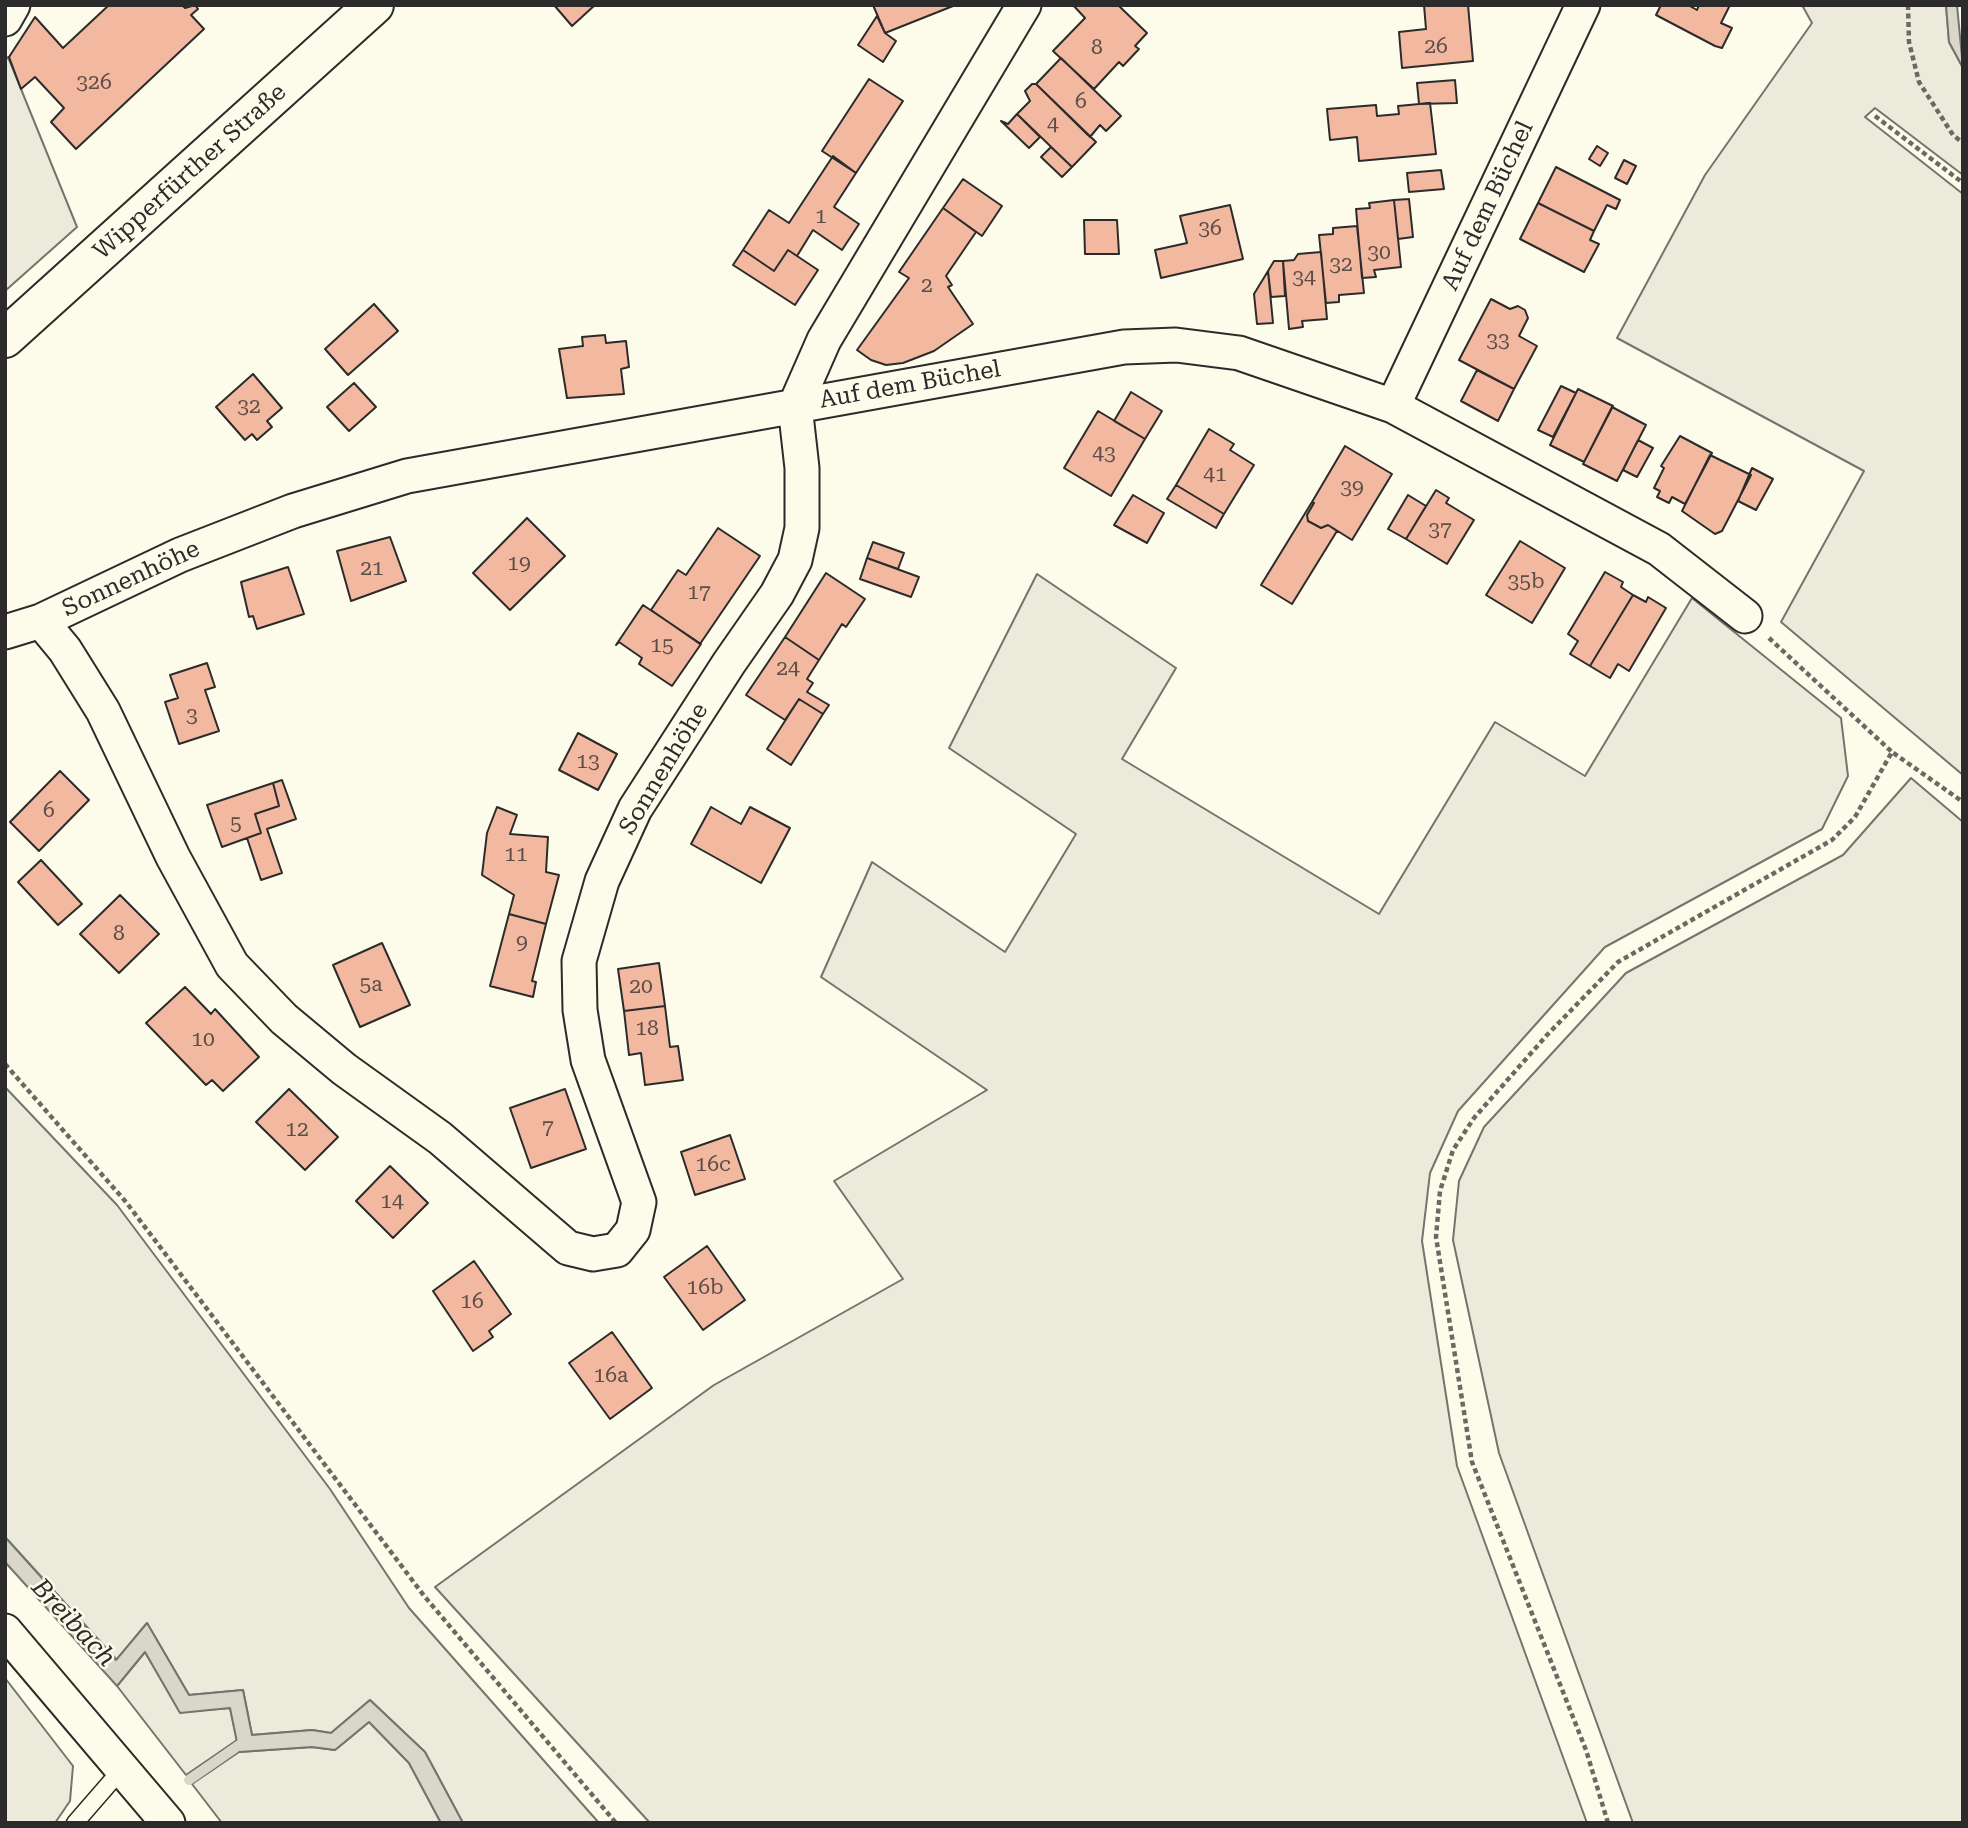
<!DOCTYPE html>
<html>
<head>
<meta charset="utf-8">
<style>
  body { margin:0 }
  #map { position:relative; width:1968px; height:1828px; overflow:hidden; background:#fdfbea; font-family:"Roboto Serif",serif }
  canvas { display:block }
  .frame { position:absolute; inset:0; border:7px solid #2b2b2b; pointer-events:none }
</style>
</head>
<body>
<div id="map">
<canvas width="1968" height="1828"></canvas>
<div class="frame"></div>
</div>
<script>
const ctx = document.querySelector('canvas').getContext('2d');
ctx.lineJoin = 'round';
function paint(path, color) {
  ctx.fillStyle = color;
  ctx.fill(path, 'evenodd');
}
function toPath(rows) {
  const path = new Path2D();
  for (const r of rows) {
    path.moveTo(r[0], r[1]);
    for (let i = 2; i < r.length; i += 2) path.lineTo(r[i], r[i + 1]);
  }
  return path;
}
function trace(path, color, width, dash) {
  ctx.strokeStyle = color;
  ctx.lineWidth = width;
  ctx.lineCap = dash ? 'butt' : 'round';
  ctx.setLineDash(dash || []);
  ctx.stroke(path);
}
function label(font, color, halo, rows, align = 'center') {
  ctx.font = font + ' "Roboto Serif",serif';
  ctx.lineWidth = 5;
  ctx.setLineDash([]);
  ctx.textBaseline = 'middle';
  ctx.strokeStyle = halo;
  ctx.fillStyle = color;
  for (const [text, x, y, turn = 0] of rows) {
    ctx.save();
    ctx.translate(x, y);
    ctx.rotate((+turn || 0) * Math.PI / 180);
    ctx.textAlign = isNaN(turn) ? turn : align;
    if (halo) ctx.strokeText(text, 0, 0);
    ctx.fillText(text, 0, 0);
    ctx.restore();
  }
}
const green = toPath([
  [1802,5,1946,5,1949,42,1963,68,1963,175,1875,108,1865,117,1963,194,1963,775,1781,622,1864,471,1617,338,1705,175,1812,23,1802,5],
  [1037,574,1176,668,1122,759,1379,914,1495,722,1585,776,1692,598,1841,718,1848,776,1822,829,1605,947,1458,1111,1430,1173,1422,1241,1457,1466,1587,1823,650,1823,435,1587,714,1385,903,1279,834,1181,987,1090,821,977,872,862,1005,952,1076,834,949,748,1037,574],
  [1911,778,1963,822,1963,1823,1633,1823,1499,1453,1453,1240,1459,1181,1484,1127,1626,973,1843,855,1911,778],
  [5,1087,117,1205,330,1489,409,1608,599,1823,463,1823,425,1752,370,1700,331,1733,312,1730,252,1735,243,1690,189,1695,147,1623,117,1660,5,1537,5,1087],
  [145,1652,180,1712,230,1708,237,1740,186,1775,117,1686,145,1652],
  [5,1678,73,1766,70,1801,55,1823,5,1823,5,1678],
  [369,1722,409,1763,441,1823,222,1823,192,1784,239,1752,312,1747,335,1750,369,1722]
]);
paint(green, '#ecebdb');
trace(green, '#74746e', 2);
const parking = toPath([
  [8,57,77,227,5,291,5,61,8,57]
]);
paint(parking, '#eceadb');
trace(parking, '#74746e', 2);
const water = toPath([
  [1946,5,1957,5,1963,68,1949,42,1946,5],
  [5,1537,116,1660,147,1623,189,1695,243,1690,252,1735,312,1730,331,1733,370,1700,425,1752,463,1823,441,1823,409,1763,369,1722,335,1750,312,1747,239,1752,230,1708,180,1713,145,1652,117,1686,5,1562,5,1537]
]);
paint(water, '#d8d7c9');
trace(water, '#74746e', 2);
trace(toPath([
  [189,1780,245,1741]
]), '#d8d7c9', 10);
const building = toPath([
  [109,5,182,5,185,8,195,5,198,9,191,15,204,29,76,149,51,122,64,108,35,77,21,89,9,57,35,17,63,48,109,5],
  [554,5,595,5,572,26,554,5],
  [873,5,953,5,953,6,885,33,873,5],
  [1073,5,1118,5,1147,33,1135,46,1139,49,1123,66,1119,62,1094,89,1053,51,1085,18,1073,5],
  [1424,5,1468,5,1473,61,1402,68,1399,32,1426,29,1424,5],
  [1661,5,1688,5,1697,10,1699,5,1730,5,1721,23,1732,28,1722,48,1715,46,1656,15,1661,5],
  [877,16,885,33,896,41,883,62,858,45,877,16],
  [1061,58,1121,116,1106,131,1100,125,1090,137,1036,84,1061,58],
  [869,79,903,101,856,173,822,151,869,79],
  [1455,80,1457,103,1419,104,1417,83,1455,80],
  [1032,84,1036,84,1096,142,1072,167,1017,114,1030,101,1025,91,1032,84],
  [1430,103,1436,154,1359,161,1357,137,1330,140,1327,109,1376,105,1377,116,1399,114,1398,106,1430,103],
  [1017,114,1040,137,1029,148,1001,121,1008,124,1017,114],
  [1597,146,1608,153,1600,166,1589,159,1597,146],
  [1051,147,1072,167,1062,177,1041,157,1051,147],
  [833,156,856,173,834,207,859,224,842,250,813,230,797,256,788,250,774,271,743,250,769,210,789,223,833,156],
  [1624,160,1636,166,1627,184,1615,178,1624,160],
  [1556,167,1620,200,1616,209,1607,205,1594,231,1538,203,1556,167],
  [1441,170,1444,189,1409,192,1407,173,1441,170],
  [963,179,1002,206,982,236,943,208,963,179],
  [1409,199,1413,237,1398,239,1394,200,1409,199],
  [1394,200,1401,267,1374,270,1376,277,1362,278,1356,209,1370,208,1369,203,1394,200],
  [1538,203,1594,231,1590,240,1599,244,1584,272,1520,239,1538,203],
  [1230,205,1243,259,1161,278,1155,250,1187,243,1180,216,1230,205],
  [943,208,976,232,946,276,952,285,948,287,973,324,934,351,903,363,886,365,871,360,857,350,909,278,899,272,943,208],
  [1084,220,1117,220,1119,254,1085,254,1084,220],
  [1357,226,1364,293,1339,295,1339,302,1326,303,1319,235,1333,234,1333,228,1357,226],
  [743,250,774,271,788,250,818,270,795,305,733,265,743,250],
  [1321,252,1327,319,1302,321,1303,327,1289,329,1283,261,1294,260,1298,254,1321,252],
  [1274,261,1283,261,1285,296,1271,297,1268,271,1274,261],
  [1268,271,1273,323,1257,324,1254,294,1268,271],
  [1491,299,1510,309,1518,306,1525,310,1528,318,1519,336,1537,346,1514,389,1459,360,1491,299],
  [374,304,398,331,348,375,325,349,374,304],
  [605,335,606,343,626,341,629,367,621,369,624,394,567,398,559,349,583,346,582,337,605,335],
  [1477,370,1514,389,1498,421,1461,401,1477,370],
  [253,374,282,408,267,421,272,427,257,440,252,434,245,440,216,407,253,374],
  [354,383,376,407,349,431,327,407,354,383],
  [1561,386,1576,393,1553,437,1538,430,1561,386],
  [1578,389,1613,406,1584,462,1550,445,1578,389],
  [1131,392,1162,411,1145,439,1114,421,1131,392],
  [1612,407,1646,425,1617,481,1583,464,1612,407],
  [1098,411,1145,439,1111,496,1064,468,1098,411],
  [1209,429,1234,444,1230,450,1254,465,1224,514,1176,485,1209,429],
  [1680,436,1712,453,1685,504,1672,497,1669,503,1657,497,1660,491,1654,488,1664,468,1661,466,1680,436],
  [1638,440,1653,448,1637,477,1623,470,1638,440],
  [1345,446,1392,474,1352,540,1328,525,1321,528,1308,521,1307,515,1314,503,1312,502,1345,446],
  [1710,455,1751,475,1722,531,1715,534,1682,511,1710,455],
  [1752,468,1773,479,1756,510,1738,501,1752,468],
  [1176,485,1224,514,1216,528,1167,499,1176,485],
  [1436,490,1449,498,1446,503,1474,520,1447,564,1406,539,1436,490],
  [1133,495,1164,513,1147,543,1114,525,1133,495],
  [1408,495,1426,506,1406,539,1388,529,1408,495],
  [1312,502,1314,503,1307,515,1308,521,1321,528,1328,525,1337,531,1292,604,1261,585,1312,502],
  [527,518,565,556,510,610,473,573,527,518],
  [718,528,760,556,700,644,651,610,678,570,686,575,718,528],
  [390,537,406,581,351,601,337,551,390,537],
  [1520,541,1565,568,1532,623,1486,595,1520,541],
  [873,542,904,553,898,569,867,558,873,542],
  [867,558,919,577,911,597,860,579,867,558],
  [288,567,304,614,257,629,253,616,249,617,241,582,288,567],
  [1605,572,1623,582,1621,587,1633,595,1590,666,1570,654,1578,641,1568,634,1605,572],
  [826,573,865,599,846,627,842,624,819,660,785,637,826,573],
  [1633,595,1646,602,1648,597,1666,608,1629,671,1618,664,1610,678,1590,666,1633,595],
  [643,605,701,644,672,686,639,664,642,658,619,642,616,645,643,605],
  [785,637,819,660,807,679,813,683,807,692,829,705,823,714,799,699,785,720,746,695,785,637],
  [207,663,215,687,205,690,219,731,179,744,165,702,178,698,170,675,207,663],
  [799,699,823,714,791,765,767,749,799,699],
  [578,733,617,754,598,790,559,770,578,733],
  [60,771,89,800,39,851,10,822,60,771],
  [282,780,296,819,267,829,282,873,261,880,247,838,261,833,255,814,279,806,273,783,282,780],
  [273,783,279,806,255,814,261,833,222,847,207,805,273,783],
  [497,807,517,815,510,834,548,837,546,872,559,875,546,924,509,914,514,895,482,875,487,833,497,807],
  [711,807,741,824,750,807,790,828,761,883,691,844,711,807],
  [41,860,82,904,58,925,18,882,41,860],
  [120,895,159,934,119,973,80,934,120,895],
  [509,914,546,924,532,981,536,982,533,997,490,986,509,914],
  [382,943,410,1005,360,1027,333,965,382,943],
  [659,963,665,1006,624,1011,618,969,659,963],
  [185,987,211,1014,215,1009,259,1057,223,1091,212,1080,206,1085,146,1023,185,987],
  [665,1006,670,1047,678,1046,683,1080,645,1085,641,1053,629,1055,624,1011,665,1006],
  [289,1089,338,1137,305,1170,256,1122,289,1089],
  [565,1089,586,1149,531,1168,510,1108,565,1089],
  [730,1135,745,1179,695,1195,681,1152,730,1135],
  [390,1166,428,1203,393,1238,356,1201,390,1166],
  [707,1246,745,1300,703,1330,664,1277,707,1246],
  [474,1261,511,1314,489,1331,493,1337,473,1351,433,1291,474,1261],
  [612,1332,652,1388,610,1419,569,1363,612,1332]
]);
paint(building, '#f2b8a0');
trace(building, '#2b2b2b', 2);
const service = toPath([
  [75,1823,121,1770]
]);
const minor = toPath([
  [5,19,13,5],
  [795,406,824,340,1024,5],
  [1393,406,1583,5],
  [41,621,65,650,103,711,173,857,232,965,284,1019,344,1069,440,1138,568,1248,593,1254,617,1250,633,1230,639,1202,588,1060,580,1010,579,961,602,881,635,809,729,663,777,594,795,560,802,528,802,468,795,406],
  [5,632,41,621,180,555,293,511,407,476,1124,347,1176,345,1239,353,1393,406,1659,549,1745,616],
  [5,1631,168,1823]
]);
const secondary = toPath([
  [5,338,374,5]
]);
trace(service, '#2b2b2b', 19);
trace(minor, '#2b2b2b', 37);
trace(secondary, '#2b2b2b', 42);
trace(toPath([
  [1908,5,1909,42,1919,82,1953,135,1963,143],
  [1875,116,1963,183],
  [1769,638,1892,752],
  [5,1064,126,1202,425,1597,616,1823],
  [1608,1823,1586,1750,1472,1462,1436,1237,1440,1191,1453,1150,1474,1118,1547,1035,1618,962,1832,840,1855,817,1892,752,1963,802]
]), '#6a6964', 4.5, [5, 3.5]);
trace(service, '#fdfbea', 16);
trace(minor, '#fdfbea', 33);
trace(secondary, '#fdfbea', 38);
label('21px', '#5d4e48', null, [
  ["26",1436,47],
  ["8",1097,48],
  ["326",94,83],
  ["6",1081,102],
  ["4",1053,125],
  ["1",821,217],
  ["36",1210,229],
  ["30",1379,253],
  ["32",1341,265],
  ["34",1304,278],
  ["2",927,286],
  ["33",1498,341],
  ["32",249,407],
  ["43",1104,454],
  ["41",1215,475],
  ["39",1352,488],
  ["37",1440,530],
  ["19",519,564],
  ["21",372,569],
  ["35b",1526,582],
  ["17",699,593],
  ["15",662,646],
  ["24",788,669],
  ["3",192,716],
  ["13",588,762],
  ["6",49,811],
  ["5",236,824],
  ["11",516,855],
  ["8",119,934],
  ["9",522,943],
  ["5a",371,985],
  ["20",641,987],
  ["18",647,1029],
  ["10",203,1040],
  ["7",548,1128],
  ["12",297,1130],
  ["16c",713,1165],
  ["14",392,1202],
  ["16b",705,1288],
  ["16",472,1302],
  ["16a",611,1376]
]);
label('24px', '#2b2b2b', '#fdfbea', [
  ["Wipperfürther Straße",190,172,-42],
  ["Auf dem Büchel",1488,206,-65],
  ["Auf dem Büchel",910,385,-10],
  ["Sonnenhöhe",131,579,-25],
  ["Sonnenhöhe",664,769,-59]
]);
label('italic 26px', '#2b2b2b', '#fdfbea', [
  ["Breibach",73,1623,47]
]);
</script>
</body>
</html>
